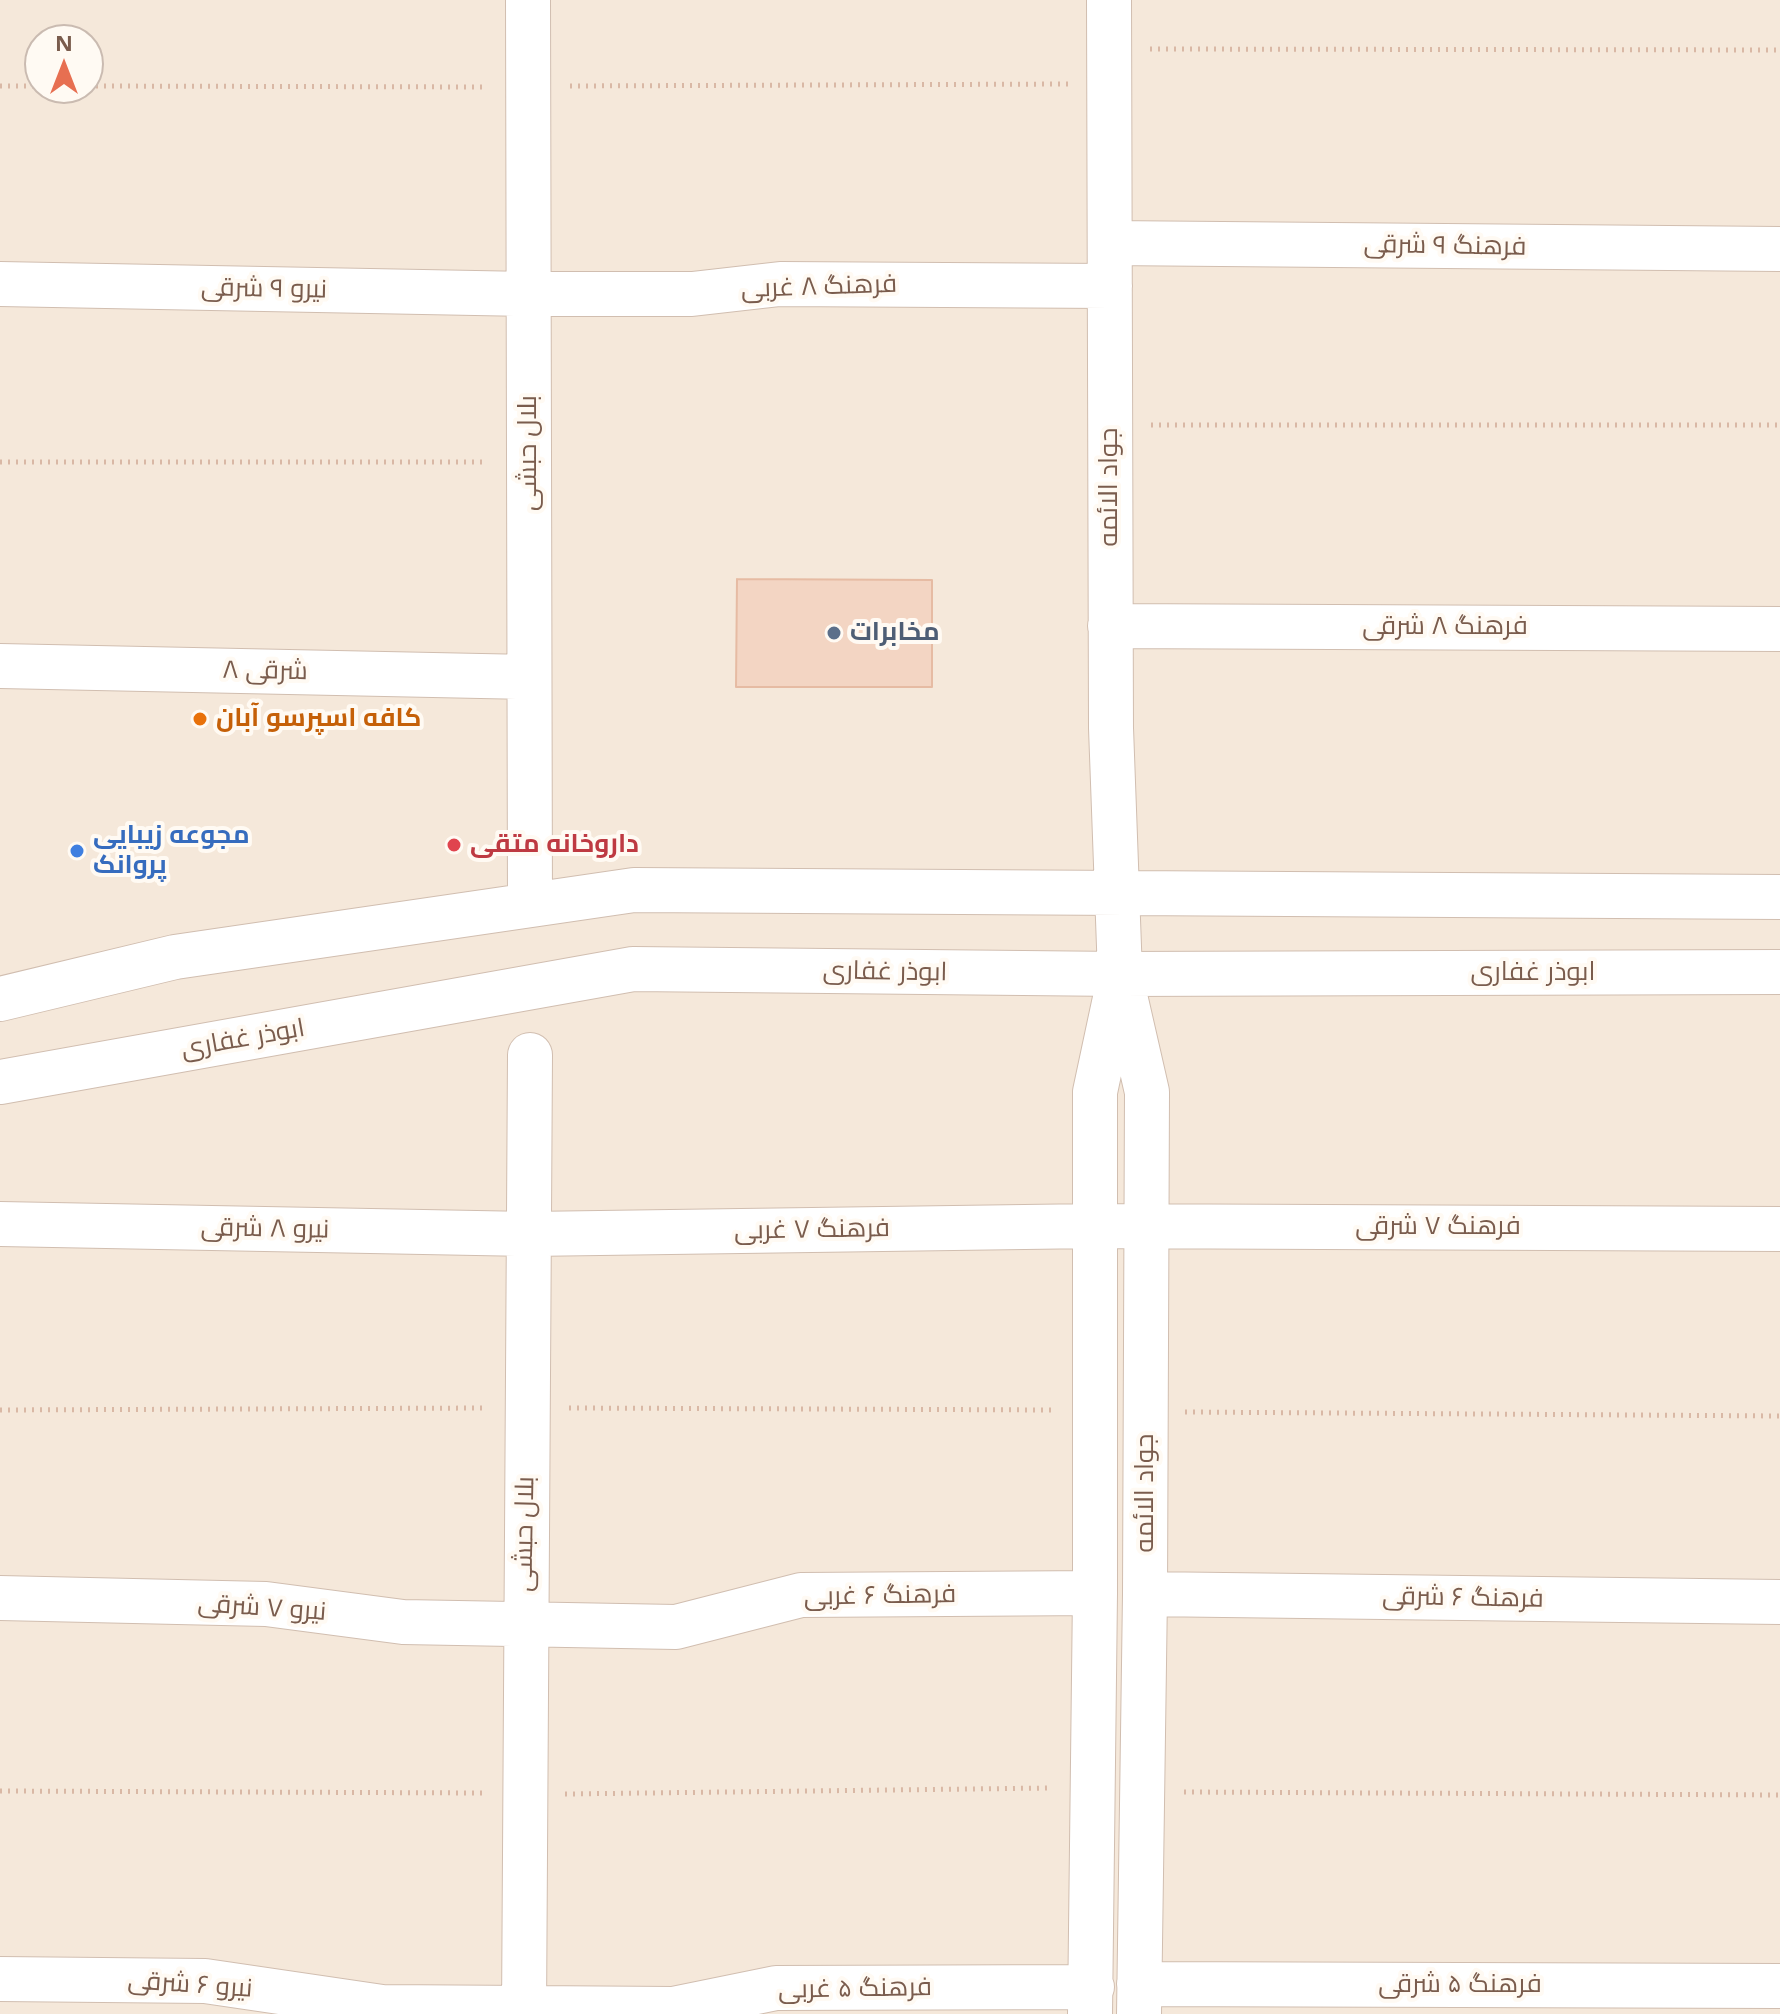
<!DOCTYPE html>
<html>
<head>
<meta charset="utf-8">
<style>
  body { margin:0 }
  #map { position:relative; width:1780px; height:2014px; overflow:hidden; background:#fdf6ec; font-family:"Noto Sans",sans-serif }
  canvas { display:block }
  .north { position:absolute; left:24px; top:24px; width:80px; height:80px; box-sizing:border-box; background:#fffaf3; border:2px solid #cabbb1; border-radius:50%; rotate:0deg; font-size:22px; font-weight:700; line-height:32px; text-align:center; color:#7a5c4d }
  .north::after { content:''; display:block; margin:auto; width:28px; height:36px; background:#e76f51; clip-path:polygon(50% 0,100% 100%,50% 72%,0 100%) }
</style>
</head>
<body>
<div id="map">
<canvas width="1780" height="2014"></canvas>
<div class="north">N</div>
</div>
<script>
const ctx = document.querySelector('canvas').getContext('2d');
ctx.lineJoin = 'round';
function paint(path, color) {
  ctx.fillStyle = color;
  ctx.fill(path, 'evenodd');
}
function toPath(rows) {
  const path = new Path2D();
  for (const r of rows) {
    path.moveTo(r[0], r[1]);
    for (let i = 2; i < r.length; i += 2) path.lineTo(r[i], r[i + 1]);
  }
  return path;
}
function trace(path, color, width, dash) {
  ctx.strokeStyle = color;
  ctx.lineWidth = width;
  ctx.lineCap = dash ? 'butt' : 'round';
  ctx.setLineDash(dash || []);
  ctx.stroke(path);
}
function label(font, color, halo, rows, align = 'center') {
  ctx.font = font + ' "Noto Sans",Cairo,sans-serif';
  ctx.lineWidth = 8;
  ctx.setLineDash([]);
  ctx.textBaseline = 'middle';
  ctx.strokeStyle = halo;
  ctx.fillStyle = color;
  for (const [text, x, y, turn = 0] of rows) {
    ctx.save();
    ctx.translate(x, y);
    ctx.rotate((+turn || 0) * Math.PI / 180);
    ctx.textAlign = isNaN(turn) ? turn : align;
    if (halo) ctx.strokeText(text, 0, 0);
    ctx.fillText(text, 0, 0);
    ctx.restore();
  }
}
paint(toPath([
  [0,0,1780,0,1780,2014,0,2014],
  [40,40,88,40,88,88,40,88]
]), '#f5e8da');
const building = toPath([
  [737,579,932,580,932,687,736,687,737,579]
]);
paint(building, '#f3d5c3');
trace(building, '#e6bba3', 2);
const minor = toPath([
  [528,0,530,905],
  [1109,0,1111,728,1120,974,1147,1092,1145,1594,1139,2014],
  [1110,243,1780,249],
  [0,284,528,294,692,294,780,284,1110,286],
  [1110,626,1780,629],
  [0,666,529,677],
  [0,999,175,957,634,890,1780,897],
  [0,1082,633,969,1120,974,1780,972],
  [0,1224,529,1234,1095,1226,1780,1229],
  [1145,1594,1780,1602],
  [0,1598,266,1604,403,1622,676,1627,801,1595,1095,1593],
  [0,1979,205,1981,382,2007,673,2009,776,1988,1092,1987],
  [1139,1984,1780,1986],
  [524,2014,530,1055],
  [1090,2014,1095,1593,1095,1092,1117,989]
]);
trace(minor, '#d1beb0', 46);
trace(toPath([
  [1150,49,1780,50],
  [0,86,40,86],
  [88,86,488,87],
  [570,86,1068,84],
  [1151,425,1780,425],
  [0,462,488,462],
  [569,1408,1055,1410],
  [0,1410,487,1408],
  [1185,1412,1780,1416],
  [0,1791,483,1793],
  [1184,1792,1780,1795],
  [565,1794,1051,1788]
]), '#d9b8a5', 5, [2, 6]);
trace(minor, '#fff', 44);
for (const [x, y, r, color] of [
  [834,633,8,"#5c6f8a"],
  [200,719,8,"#e8710a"],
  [454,845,8,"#e0444e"],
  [77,851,8,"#3f7fe0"]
]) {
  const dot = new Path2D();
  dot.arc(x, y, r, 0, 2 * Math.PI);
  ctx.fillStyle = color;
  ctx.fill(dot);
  trace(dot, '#fffaf3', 3);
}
label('26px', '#7a5c4d', '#fffaf3', [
  ["فرهنگ ۹ شرقی",1445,246,1],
  ["فرهنگ ۸ غربی",819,287,-2],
  ["نیرو ۹ شرقی",264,289,1],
  ["بلال حبشی",529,453,-90],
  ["جواد الائمه",1110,487,-90],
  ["فرهنگ ۸ شرقی",1445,627],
  ["۸ شرقی",265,671,1],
  ["ابوذر غفاری",885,972,1],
  ["ابوذر غفاری",1533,973],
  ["ابوذر غفاری",243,1039,-10],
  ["فرهنگ ۷ شرقی",1438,1227],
  ["نیرو ۸ شرقی",265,1229,1],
  ["فرهنگ ۷ غربی",812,1230,-1],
  ["جواد الائمه",1146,1493,-90],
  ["بلال حبشی",525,1534,-89],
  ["فرهنگ ۶ غربی",880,1596,-1],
  ["فرهنگ ۶ شرقی",1463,1598,1],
  ["نیرو ۷ شرقی",262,1608,4],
  ["نیرو ۶ شرقی",190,1985,4],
  ["فرهنگ ۵ شرقی",1460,1985],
  ["فرهنگ ۵ غربی",855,1989,-1]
]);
label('bold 26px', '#4e5e75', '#fffaf3', [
  ["مخابرات",850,633]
], 'left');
label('bold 26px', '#c56008', '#fffaf3', [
  ["کافه اسپرسو آبان",216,719]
], 'left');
label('bold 26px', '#366cbe', '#fffaf3', [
  ["مجوعه زیبایی",93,836],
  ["پروانک",93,866]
], 'left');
label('bold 26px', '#be3a42', '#fffaf3', [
  ["داروخانه متقی",470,845]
], 'left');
</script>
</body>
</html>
